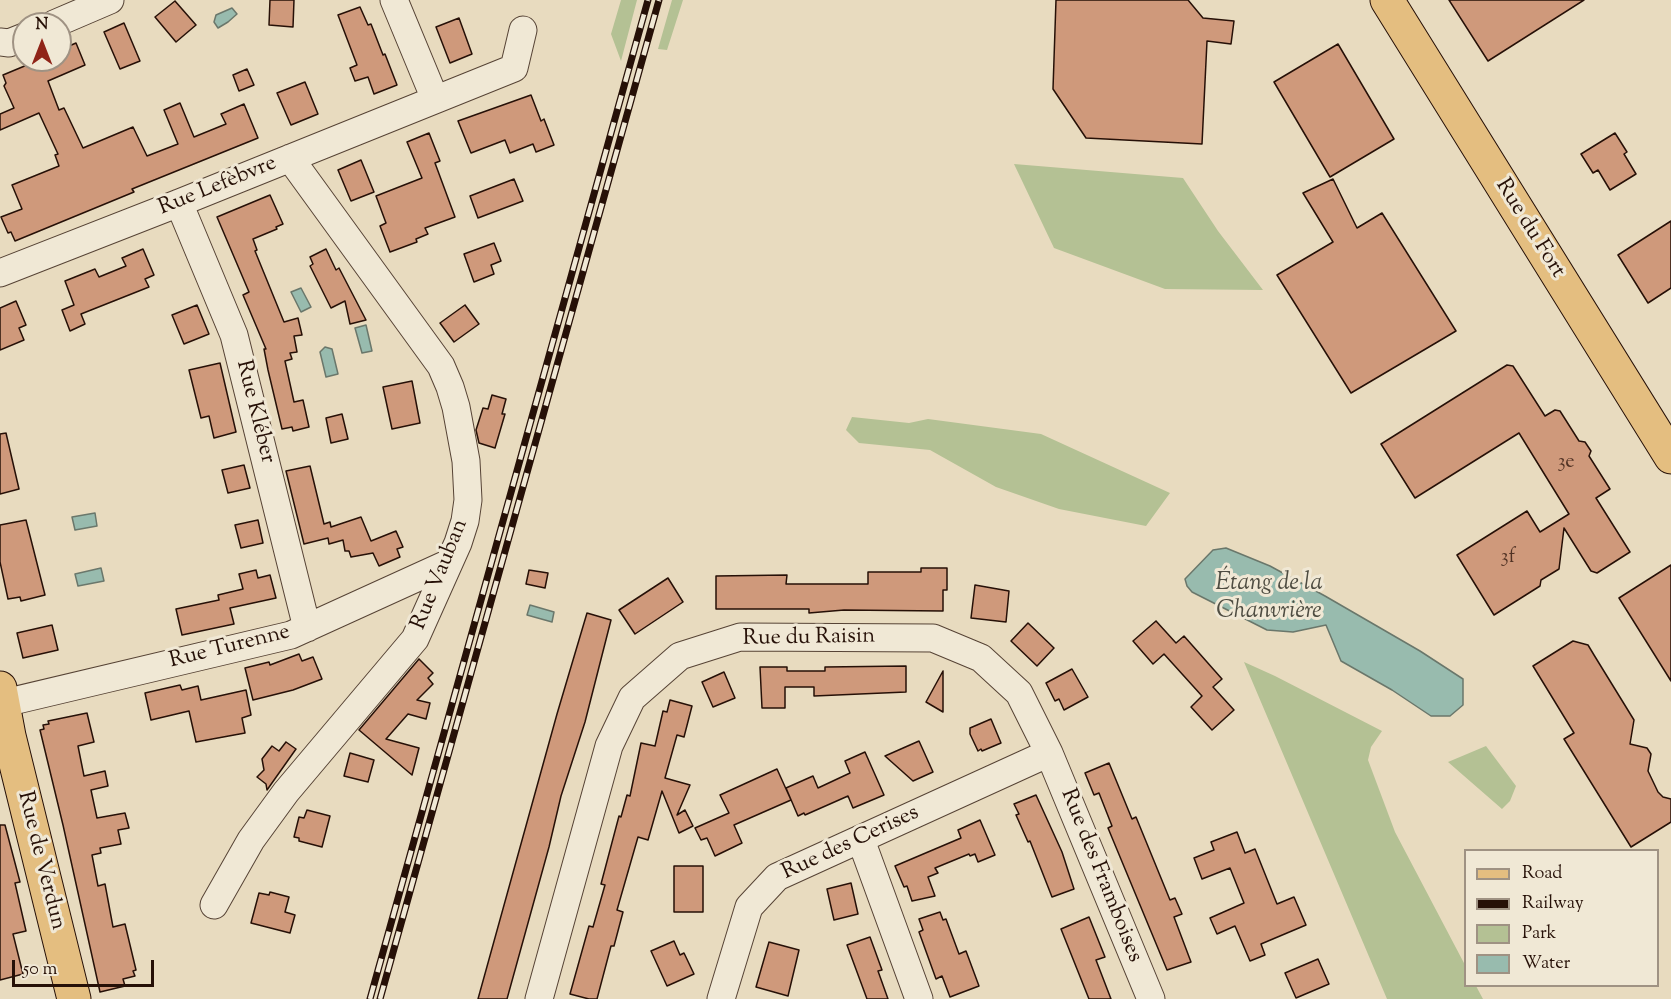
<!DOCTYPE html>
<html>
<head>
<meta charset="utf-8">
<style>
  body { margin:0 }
  #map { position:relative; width:1671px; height:999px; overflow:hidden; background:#e8dbbf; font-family:"Sorts Mill Goudy",serif }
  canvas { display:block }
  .legend { position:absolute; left:1464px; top:849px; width:195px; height:138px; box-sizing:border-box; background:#f0e8d5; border:2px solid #9f9283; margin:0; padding:8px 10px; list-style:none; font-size:18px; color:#261007 }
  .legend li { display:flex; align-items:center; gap:12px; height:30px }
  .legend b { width:30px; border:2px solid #9f9283 }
  .north { position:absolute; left:12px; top:12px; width:60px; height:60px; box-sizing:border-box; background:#f0e8d5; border:2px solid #9f9283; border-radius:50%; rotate:0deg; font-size:16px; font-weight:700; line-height:24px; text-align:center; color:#261007 }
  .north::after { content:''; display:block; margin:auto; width:21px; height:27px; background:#8f2418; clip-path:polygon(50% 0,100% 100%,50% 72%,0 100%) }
  .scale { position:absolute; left:12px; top:960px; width:142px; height:27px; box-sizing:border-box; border:3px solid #261007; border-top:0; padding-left:8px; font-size:18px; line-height:21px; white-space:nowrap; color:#261007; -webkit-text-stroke:4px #f0e8d5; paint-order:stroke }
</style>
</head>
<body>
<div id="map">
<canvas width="1671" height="999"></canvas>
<ul class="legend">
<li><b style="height:8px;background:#e4be80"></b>Road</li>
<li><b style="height:8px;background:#261007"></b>Railway</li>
<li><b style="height:16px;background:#b4c194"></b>Park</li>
<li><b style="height:16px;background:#98bbae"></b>Water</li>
</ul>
<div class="north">N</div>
<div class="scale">50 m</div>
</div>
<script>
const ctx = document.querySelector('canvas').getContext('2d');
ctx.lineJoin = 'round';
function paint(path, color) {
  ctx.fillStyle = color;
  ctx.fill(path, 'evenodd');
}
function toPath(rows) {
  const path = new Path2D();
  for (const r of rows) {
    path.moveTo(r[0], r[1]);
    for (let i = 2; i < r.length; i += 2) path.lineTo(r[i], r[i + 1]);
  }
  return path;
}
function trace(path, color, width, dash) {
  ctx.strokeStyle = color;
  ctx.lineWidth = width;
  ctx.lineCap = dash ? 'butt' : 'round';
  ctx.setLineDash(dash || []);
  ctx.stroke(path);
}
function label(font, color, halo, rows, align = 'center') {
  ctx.font = font + ' "Sorts Mill Goudy",serif';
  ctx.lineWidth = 6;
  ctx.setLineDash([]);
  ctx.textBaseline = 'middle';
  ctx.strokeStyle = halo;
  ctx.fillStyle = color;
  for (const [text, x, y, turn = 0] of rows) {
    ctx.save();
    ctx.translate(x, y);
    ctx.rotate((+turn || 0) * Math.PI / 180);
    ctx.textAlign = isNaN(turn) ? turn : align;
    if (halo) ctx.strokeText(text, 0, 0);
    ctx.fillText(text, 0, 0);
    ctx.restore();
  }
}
paint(toPath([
  [621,0,637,0,621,61,611,34],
  [672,0,683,0,667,50,658,49],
  [1014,164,1183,178,1218,231,1263,290,1165,289,1054,248],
  [852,417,909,423,928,419,1041,434,1170,493,1146,526,1059,509,996,487,930,450,859,443,846,430],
  [1244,662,1275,676,1382,731,1371,747,1368,760,1395,832,1465,965,1466,986,1476,986,1483,999,1387,999],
  [1486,746,1516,786,1510,801,1502,809,1448,762]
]), '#b4c194');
const water = toPath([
  [232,8,237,14,228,22,218,28,214,22,216,15,232,8],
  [301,288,311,307,301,312,291,292,301,288],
  [366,325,372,351,362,353,355,328,366,325],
  [325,347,332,349,338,374,326,377,320,352,325,347],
  [95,513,97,526,75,530,72,517,95,513],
  [1226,548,1270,566,1325,596,1420,651,1463,679,1463,705,1450,716,1431,716,1392,690,1341,661,1326,625,1293,632,1267,630,1192,592,1187,586,1185,579,1213,550,1226,548],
  [101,568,104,581,78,586,75,574,101,568],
  [530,605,554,612,552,622,527,615,530,605]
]);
paint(water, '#98bbae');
trace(water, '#6a776b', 1.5);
const building = toPath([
  [270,0,294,0,293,27,269,25,270,0],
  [1056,0,1188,0,1203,18,1234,21,1231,44,1207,41,1202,144,1086,138,1053,89,1056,0],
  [1449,0,1584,0,1488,61,1449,0],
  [175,1,196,25,176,42,155,17,175,1],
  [360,7,368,25,371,24,383,55,385,54,397,85,374,94,368,77,355,81,350,68,357,65,338,15,360,7],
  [459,18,472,54,450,63,436,27,459,18],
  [124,23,140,61,120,69,104,32,124,23],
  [76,43,85,65,48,81,59,110,64,108,83,148,133,127,147,156,178,144,164,110,180,103,194,137,226,124,221,114,244,104,258,138,132,189,134,192,15,241,11,232,8,233,1,217,22,209,12,185,59,166,55,155,58,154,39,113,0,130,0,114,14,108,4,86,6,83,3,75,39,60,60,60,60,50,76,43],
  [1338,44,1394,139,1330,177,1274,82,1338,44],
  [247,69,254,85,239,91,233,75,247,69],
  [305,82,318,114,291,125,277,93,305,82],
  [531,95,541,121,544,119,554,145,536,152,533,144,510,153,505,140,471,153,458,121,531,95],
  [429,133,440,161,435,163,455,217,425,228,428,234,416,239,417,242,390,252,380,226,386,223,376,196,422,178,407,142,429,133],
  [1615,133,1627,152,1624,154,1636,174,1610,190,1598,170,1593,173,1581,154,1615,133],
  [361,160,374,192,351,201,338,170,361,160],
  [514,179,523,201,478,218,470,196,514,179],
  [1333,179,1357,228,1382,213,1456,331,1351,393,1277,275,1333,242,1303,193,1333,179],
  [270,195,283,224,276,227,277,229,253,239,257,250,255,251,284,322,298,318,302,335,294,336,297,352,290,353,292,359,285,361,294,402,303,400,309,427,293,431,292,427,282,429,268,370,264,349,266,349,243,295,249,292,217,217,270,195],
  [1671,221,1671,288,1648,303,1618,255,1671,221],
  [494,243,501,261,491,265,494,274,474,282,464,254,494,243],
  [143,249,154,275,145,279,149,287,81,314,85,324,70,331,62,310,74,305,65,281,95,269,99,277,126,266,122,258,143,249],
  [326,249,336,270,339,268,366,320,350,324,345,301,331,308,310,266,313,264,310,257,326,249],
  [16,301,26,325,19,328,24,340,0,350,0,308,16,301],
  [197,305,209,334,184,344,172,315,197,305],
  [465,305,479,324,454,342,440,323,465,305],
  [220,363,236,432,214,438,209,416,201,418,189,370,220,363],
  [1507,365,1513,366,1545,416,1555,410,1560,411,1579,441,1585,442,1591,451,1589,456,1610,489,1596,498,1630,552,1597,573,1591,571,1564,528,1559,569,1541,580,1540,586,1494,615,1457,555,1527,511,1540,532,1569,514,1519,433,1415,498,1381,444,1507,365],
  [412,381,420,423,392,429,383,387,412,381],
  [492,395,506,399,502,414,505,414,495,448,479,443,476,430,483,408,488,409,492,395],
  [342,414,348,439,331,443,326,418,342,414],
  [6,433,19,489,0,494,0,434,6,433],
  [244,465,250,488,228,493,222,470,244,465],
  [310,466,324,524,330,522,331,527,361,517,371,541,396,531,403,547,397,549,400,557,379,566,373,553,351,557,349,551,345,551,343,540,329,544,328,538,304,544,286,471,310,466],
  [26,520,45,595,21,601,20,597,8,599,0,562,0,525,26,520],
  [258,520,263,543,241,548,235,525,258,520],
  [1671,565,1671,681,1619,598,1671,565],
  [921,568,947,568,947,590,943,590,943,611,844,610,809,613,809,609,716,609,716,576,787,575,786,584,868,584,868,572,921,572,921,568],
  [256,570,258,578,270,575,276,598,230,608,234,624,182,635,176,609,219,600,218,595,243,589,239,574,256,570],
  [529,570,548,573,545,588,526,584,529,570],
  [668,578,683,602,635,634,619,610,668,578],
  [975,585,1009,591,1006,622,971,618,975,585],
  [587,613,611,620,585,722,561,796,549,847,507,999,478,999,557,714,587,613],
  [1156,621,1176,643,1184,636,1222,679,1213,687,1234,710,1212,730,1191,707,1202,696,1164,654,1153,664,1133,641,1156,621],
  [1028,623,1054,648,1037,666,1011,641,1028,623],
  [52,625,58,650,23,658,17,633,52,625],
  [1573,641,1588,645,1594,655,1634,720,1630,744,1647,748,1651,754,1648,771,1658,792,1663,797,1671,799,1671,822,1631,847,1564,739,1574,733,1533,666,1573,641],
  [299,654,302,661,313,657,322,679,293,690,253,700,245,668,269,662,270,665,299,654],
  [419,659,433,673,428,678,433,684,417,700,430,703,426,719,408,714,386,739,419,748,412,775,359,730,419,659],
  [906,666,906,692,814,696,814,687,785,687,785,708,762,708,760,667,787,667,787,671,825,671,825,667,906,666],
  [1072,669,1088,697,1064,710,1059,699,1055,701,1046,683,1072,669],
  [943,671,943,712,926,702,943,671],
  [724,672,735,698,713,707,702,682,724,672],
  [180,685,182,690,198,686,201,700,246,690,251,715,242,718,245,733,196,742,189,711,151,720,145,693,180,685],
  [670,700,692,706,684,737,677,735,665,778,690,785,677,815,685,810,693,826,679,833,662,791,648,840,638,837,617,910,623,912,614,946,611,946,597,999,589,999,570,994,589,926,593,927,605,885,601,884,619,816,621,817,627,795,630,796,641,743,655,746,663,711,667,712,670,700],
  [87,713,94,742,78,746,84,776,105,771,108,786,91,790,97,818,125,813,129,828,118,830,121,844,100,848,101,853,92,855,98,886,105,884,113,927,125,924,136,970,133,971,135,976,123,979,125,986,100,992,63,825,40,730,44,729,43,725,49,724,48,721,87,713],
  [991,719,1001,743,982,751,981,749,978,751,970,734,970,728,991,719],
  [919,741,933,772,913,781,885,756,919,741],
  [286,742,296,749,267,790,266,784,257,777,264,770,262,759,272,746,279,751,286,742],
  [865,752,884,795,853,808,848,796,805,815,804,813,798,816,786,788,813,776,818,788,850,773,845,761,865,752],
  [350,753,374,760,368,782,344,776,350,753],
  [1109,763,1132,819,1136,817,1170,900,1175,898,1182,914,1174,917,1191,962,1167,970,1108,828,1112,826,1099,793,1094,795,1085,773,1109,763],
  [777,769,791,800,734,825,742,843,715,856,707,838,701,840,695,828,729,813,720,795,777,769],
  [1036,795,1062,852,1074,889,1052,897,1030,841,1028,842,1016,815,1019,814,1014,804,1036,795],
  [307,810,330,816,322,847,299,841,299,838,294,837,299,817,304,818,307,810],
  [980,820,995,855,978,862,975,854,970,856,969,854,935,868,938,873,928,877,935,896,912,901,907,886,904,887,895,866,961,838,958,830,980,820],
  [0,825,5,825,20,882,15,883,26,931,13,934,23,974,0,980,0,825],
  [1237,832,1245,853,1255,849,1277,904,1294,897,1306,925,1261,944,1265,955,1250,961,1235,926,1217,934,1210,918,1244,903,1230,868,1202,879,1194,858,1214,850,1211,842,1237,832],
  [674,866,703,866,703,912,674,912,674,866],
  [851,883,858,914,834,920,827,889,851,883],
  [270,892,289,897,285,912,295,915,290,933,251,923,259,893,269,895,270,892],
  [940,912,943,920,946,919,959,954,966,951,979,986,950,997,942,976,936,979,919,932,923,930,919,919,940,912],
  [1089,917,1105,957,1096,960,1111,999,1089,999,1061,929,1089,917],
  [870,937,882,970,878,971,888,999,867,999,847,945,870,937],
  [674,941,680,955,684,953,694,974,667,986,651,951,674,941],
  [769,942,799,950,788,996,756,987,769,942],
  [1318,959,1329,984,1296,998,1285,973,1318,959]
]);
paint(building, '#cf997b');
trace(building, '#261007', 1.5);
const minor = toPath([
  [394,0,435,99],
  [54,24,110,0],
  [0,42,9,43,24,37],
  [179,203,234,335,307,628],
  [0,273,179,203,514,68,523,30],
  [0,704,291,635,447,564],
  [861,840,919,999],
  [214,905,251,840,286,792,415,639,458,543,465,521,468,500,466,461,456,407,450,387,441,366,290,158],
  [539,999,609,746,632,698,680,656,740,637,933,638,981,658,1019,693,1049,753,1151,999],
  [721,999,749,907,777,877,1049,753]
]);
const major = toPath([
  [1387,0,1671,457],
  [0,688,9,736,74,999]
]);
trace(minor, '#564335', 29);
trace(major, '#261007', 35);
trace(minor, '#f0e8d5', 27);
trace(major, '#e4be80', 33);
const rail = toPath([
  [370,999,648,0],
  [380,999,659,0]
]);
trace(rail, '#261007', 7);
trace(rail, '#f0e8d5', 4.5, [14]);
label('20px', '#503224', null, [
  ["3e",1566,464],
  ["3f",1508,559]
]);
label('22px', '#261007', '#f0e8d5', [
  ["Rue Lefèbvre",218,187,-22],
  ["Rue du Fort",1529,229,58],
  ["Rue Kléber",254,412,76],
  ["Rue Vauban",441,575,-68],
  ["Rue du Raisin",809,639,-1],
  ["Rue Turenne",230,648,-14],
  ["Rue des Cerises",851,844,-25],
  ["Rue de Verdun",40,861,76],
  ["Rue des Framboises",1100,876,68]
]);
label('italic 24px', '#4e4c41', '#f0e8d5', [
  ["Étang de la",1269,585],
  ["Chanvrière",1269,613]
]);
</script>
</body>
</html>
